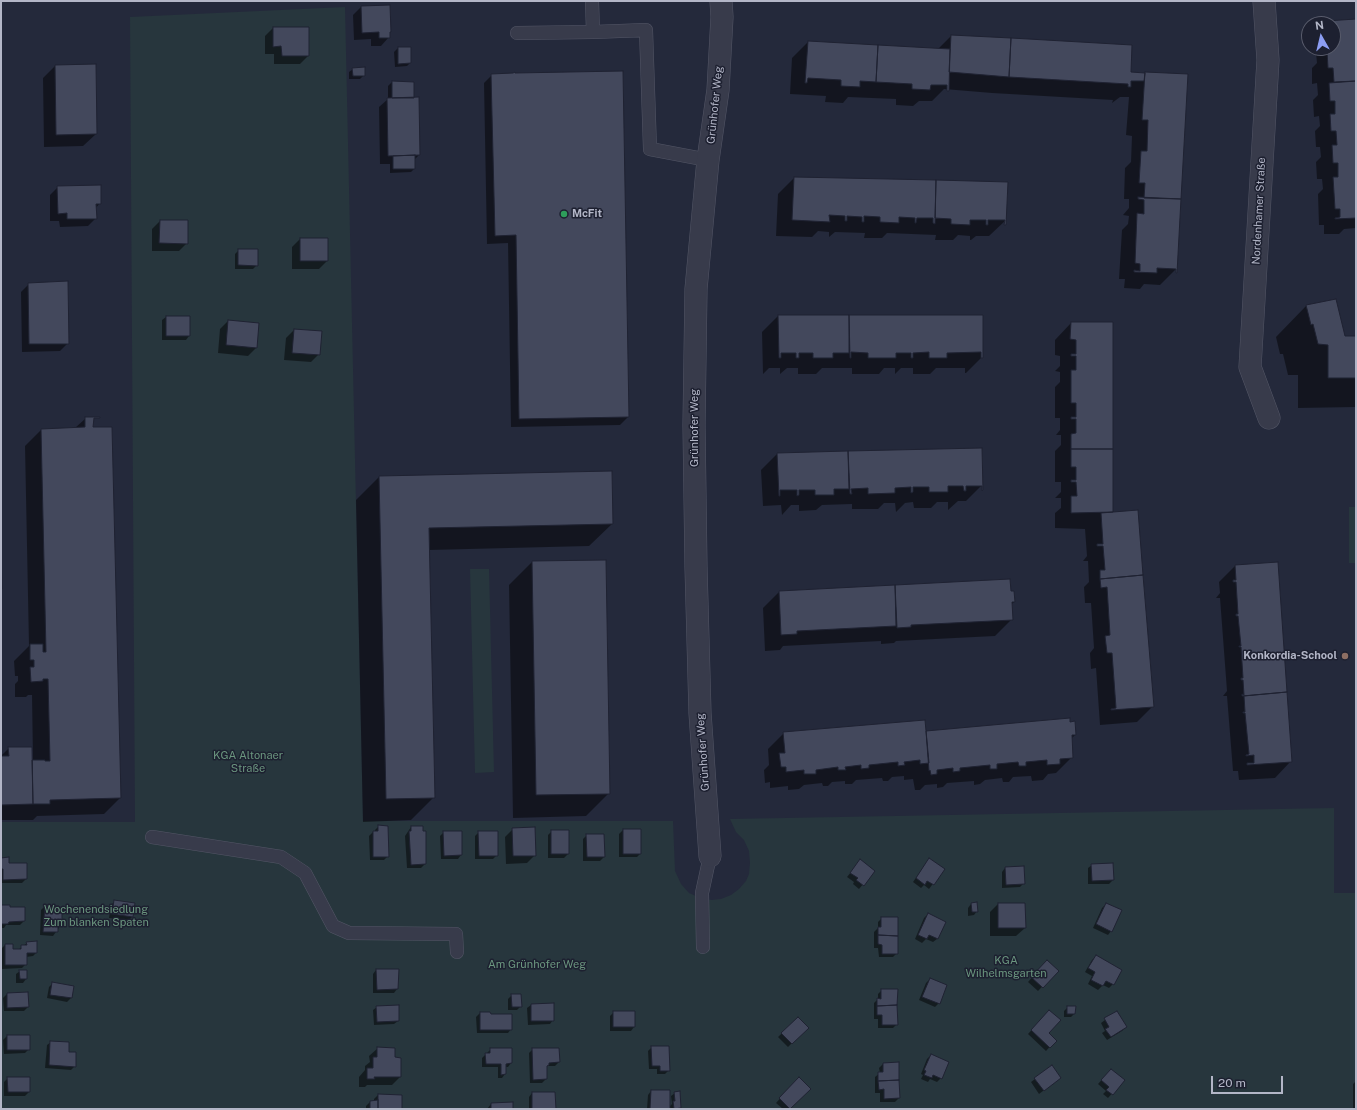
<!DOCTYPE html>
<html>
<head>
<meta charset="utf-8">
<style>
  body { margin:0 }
  #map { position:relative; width:1357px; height:1110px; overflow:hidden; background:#24293b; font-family:"Public Sans",sans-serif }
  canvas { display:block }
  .frame { position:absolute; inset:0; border:2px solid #b3b6c7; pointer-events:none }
  .north { position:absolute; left:1301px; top:16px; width:40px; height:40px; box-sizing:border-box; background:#1d2030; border:1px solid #595c6c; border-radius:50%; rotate:352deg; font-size:11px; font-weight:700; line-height:16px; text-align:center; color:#b3b6c7 }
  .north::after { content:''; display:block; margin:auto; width:14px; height:18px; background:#8c9df2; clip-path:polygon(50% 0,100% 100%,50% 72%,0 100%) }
  .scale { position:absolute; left:1211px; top:1076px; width:72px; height:18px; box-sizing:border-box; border:2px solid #b3b6c7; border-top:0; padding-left:5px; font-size:12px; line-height:14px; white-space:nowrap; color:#b3b6c7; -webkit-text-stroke:3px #1d2030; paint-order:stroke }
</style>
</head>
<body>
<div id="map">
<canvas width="1357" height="1110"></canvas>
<div class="frame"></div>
<div class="north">N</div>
<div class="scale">20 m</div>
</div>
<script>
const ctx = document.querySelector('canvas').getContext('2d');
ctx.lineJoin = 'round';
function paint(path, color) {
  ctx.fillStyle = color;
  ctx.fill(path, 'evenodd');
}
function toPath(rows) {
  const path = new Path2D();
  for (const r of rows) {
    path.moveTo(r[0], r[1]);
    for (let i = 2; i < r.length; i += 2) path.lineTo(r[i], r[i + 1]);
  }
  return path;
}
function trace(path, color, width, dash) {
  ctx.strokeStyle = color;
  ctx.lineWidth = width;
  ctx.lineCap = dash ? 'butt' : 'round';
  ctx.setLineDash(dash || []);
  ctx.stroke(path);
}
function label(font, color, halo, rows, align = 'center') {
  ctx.font = font + ' "Public Sans",sans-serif';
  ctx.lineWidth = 3;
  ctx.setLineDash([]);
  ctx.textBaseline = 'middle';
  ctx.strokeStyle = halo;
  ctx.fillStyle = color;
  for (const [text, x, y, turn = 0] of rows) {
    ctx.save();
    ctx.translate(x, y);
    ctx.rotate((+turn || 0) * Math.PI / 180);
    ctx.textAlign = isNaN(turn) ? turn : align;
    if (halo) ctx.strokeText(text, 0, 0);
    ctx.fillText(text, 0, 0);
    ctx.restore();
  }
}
paint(toPath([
  [345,7,363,821,673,821,675,871,681,884,689,893,703,899,712,900,721,899,731,895,739,889,746,881,749,874,750,863,749,851,744,840,736,832,730,819,1334,808,1334,893,1356,893,1356,1109,1,1109,1,822,135,822,130,17],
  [1349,507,1356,507,1356,563,1349,563],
  [470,569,489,569,494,772,475,773]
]), '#27363d');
paint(toPath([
  [361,7,389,33,389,37,381,46,371,46,371,39,354,40,353,15],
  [1356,20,1356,228,1344,229,1339,234,1324,234,1324,225,1319,225,1318,194,1323,189,1322,179,1317,179,1316,162,1321,157,1320,147,1316,147,1315,131,1320,126,1319,116,1314,117,1313,100,1318,95,1317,83,1312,84,1312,68,1317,63,1316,53,1311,54,1311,48,1333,48,1333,24,1324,24,1326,22],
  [273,28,308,56,300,64,274,64,274,54,265,54,265,36],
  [951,36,1131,46,1130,73,1187,75,1176,269,1160,285,1144,284,1140,289,1124,288,1125,279,1119,279,1122,230,1128,224,1129,216,1123,215,1129,208,1129,199,1124,199,1125,168,1131,162,1132,136,1126,135,1129,97,1120,97,1112,103,1113,100,992,93,944,89,932,101,919,101,913,106,896,105,896,99,848,97,843,103,825,102,826,96,790,94,792,58,808,42,938,49],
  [398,48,410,63,407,66,395,67,394,52],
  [95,65,96,134,83,146,44,147,43,78,55,66],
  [353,69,364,75,360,79,349,79,349,72],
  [622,72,628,417,620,425,511,427,508,243,487,244,484,83,492,75],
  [392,82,413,98,418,98,419,155,414,160,414,169,411,172,390,173,390,164,380,164,379,107,388,99,388,86],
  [794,178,1006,220,989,236,976,236,971,240,970,240,970,236,958,235,953,240,935,240,936,235,887,233,882,238,864,238,865,233,835,232,829,237,829,232,818,231,812,237,776,236,778,194],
  [58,187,100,203,95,209,96,218,88,226,60,227,59,221,50,221,50,195],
  [160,221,187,221,187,243,179,251,152,251,152,229],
  [300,239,327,239,327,261,319,269,292,269,292,247],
  [239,250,257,265,253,269,235,269,235,254],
  [29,284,68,343,60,351,22,352,21,292],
  [1306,306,1345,337,1356,337,1356,407,1298,408,1298,375,1288,375,1283,354,1280,354,1276,337],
  [778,316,982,316,982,357,966,373,965,373,965,368,936,368,930,374,913,374,913,368,901,368,895,374,895,368,884,368,879,374,852,374,852,368,822,368,816,374,798,374,798,368,787,368,780,374,780,368,769,368,763,374,762,332],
  [166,317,189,336,186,340,162,340,162,320],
  [228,321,258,324,256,348,248,356,218,353,220,329],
  [1071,323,1112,323,1112,513,1153,706,1137,722,1100,725,1096,668,1091,669,1090,653,1094,648,1091,603,1085,603,1084,587,1089,582,1088,561,1083,561,1087,556,1085,529,1055,528,1055,513,1061,508,1061,498,1055,498,1061,492,1061,482,1055,482,1055,451,1061,445,1061,435,1056,435,1060,430,1060,418,1055,418,1055,387,1060,382,1060,372,1055,371,1060,366,1060,356,1055,355,1055,340],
  [294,330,319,354,311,362,284,360,286,338],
  [86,418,92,428,120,798,104,814,37,816,33,820,1,820,1,756,9,748,31,761,33,761,32,695,28,695,26,697,15,697,15,684,18,681,18,676,15,676,14,661,29,646,25,446,41,430,75,428],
  [981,449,982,485,966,501,958,501,948,510,948,502,937,502,931,508,914,508,913,502,905,503,896,512,895,503,884,503,878,509,852,509,852,504,822,505,816,510,799,511,799,505,791,505,782,515,781,505,763,506,761,470,777,454],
  [379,477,612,524,589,546,429,550,434,797,411,820,363,822,356,500],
  [532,562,609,793,586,816,513,818,509,585],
  [1277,563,1291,761,1275,778,1239,780,1238,771,1233,771,1227,696,1223,696,1227,691,1220,598,1216,598,1220,593,1219,582,1235,566],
  [1009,580,1010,592,1014,602,1011,605,1011,620,995,636,896,641,894,643,881,644,881,641,783,646,780,650,765,651,763,608,779,592],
  [1069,723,1075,735,1071,739,1072,757,1056,773,1048,774,1043,780,1032,781,1031,776,1013,777,1009,782,1003,782,1002,778,985,780,980,784,974,785,974,781,947,783,943,787,937,788,937,784,925,785,920,790,915,790,913,779,904,780,904,776,892,777,888,781,883,781,882,778,856,780,852,784,845,784,845,781,832,782,828,786,823,786,822,783,804,785,799,789,788,790,788,786,770,788,770,782,765,783,764,770,769,765,768,749,784,733,925,732],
  [379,826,388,856,384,860,370,860,369,836,373,832,375,832,375,830],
  [411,827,425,864,421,868,407,868,405,836],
  [513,829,535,855,527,863,506,864,505,837],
  [623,830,640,854,637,857,619,857,619,834],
  [552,831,568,854,564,858,548,858,548,835],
  [444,832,461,832,461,855,458,859,441,859,440,836],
  [479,832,497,855,493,859,475,859,475,836],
  [587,835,604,857,600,861,583,861,583,839],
  [1,859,8,864,26,879,22,883,1,883],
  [929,859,944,869,929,889,924,885,921,888,913,882],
  [860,861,874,871,859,889,853,884,854,882,847,877],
  [1092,865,1113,880,1109,884,1088,884,1088,868],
  [1005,868,1024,883,1020,887,1002,888,1002,872],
  [115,901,132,917,129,920,109,918,111,905],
  [971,904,977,911,974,915,968,916,968,908],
  [998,904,1025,928,1016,936,990,936,990,912],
  [1106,904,1111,931,1108,935,1093,928,1102,908],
  [1,906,9,908,24,921,20,925,6,925,4,928,1,928],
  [45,906,58,914,61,914,61,925,53,936,40,935,41,910],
  [928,914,937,939,933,942,926,939,922,943,915,939,924,918],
  [882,918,897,953,893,957,879,957,878,948,874,948,874,932,878,928,878,922],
  [27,943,36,953,33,956,26,957,26,964,22,968,2,969,1,949,5,945,12,950,18,950],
  [1096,956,1113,984,1109,988,1103,985,1098,990,1088,984,1092,976,1085,972,1092,960],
  [1047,961,1057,971,1038,991,1028,982],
  [376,970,397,989,394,993,373,993,373,974],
  [20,971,26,979,23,983,16,983,16,974],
  [930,979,939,1003,935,1007,919,1000,926,983],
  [53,983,73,987,71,998,67,1002,47,998,49,987],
  [882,990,897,1024,893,1028,878,1028,878,1019,874,1019,874,1003,878,999,878,994],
  [28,993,28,1007,24,1011,4,1011,3,998,7,994],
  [512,995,521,1006,517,1010,508,1010,508,999],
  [531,1005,553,1020,550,1024,528,1025,527,1008],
  [377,1007,398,1021,394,1024,374,1025,373,1010],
  [1068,1007,1074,1014,1071,1017,1064,1017,1064,1011],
  [1049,1011,1047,1033,1055,1041,1046,1051,1028,1034],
  [614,1012,634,1027,631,1031,610,1031,610,1016],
  [1116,1012,1126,1027,1122,1031,1107,1040,1102,1033,1105,1031,1101,1023],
  [480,1013,490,1015,511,1029,508,1033,477,1033,476,1017],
  [798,1018,807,1028,788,1047,778,1037],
  [7,1036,29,1049,25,1053,4,1054,3,1040],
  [51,1042,68,1053,75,1066,71,1070,45,1068,47,1045],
  [652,1047,669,1070,665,1074,657,1074,657,1069,649,1069,648,1051],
  [378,1048,394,1058,400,1077,392,1085,367,1085,365,1087,359,1087,359,1077,365,1070,365,1066,370,1062,369,1056],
  [491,1049,511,1063,508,1067,505,1067,505,1074,502,1078,498,1078,498,1067,482,1067,482,1058],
  [533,1049,559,1062,555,1066,547,1066,546,1067,546,1079,542,1083,530,1083,529,1053],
  [931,1055,941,1078,937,1082,930,1079,928,1082,921,1079,923,1075,921,1074,927,1059],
  [883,1064,899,1098,895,1102,880,1102,880,1093,875,1093,875,1077,880,1073,879,1068],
  [1107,1074,1124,1080,1108,1098,1103,1094,1106,1091,1098,1084],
  [8,1078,29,1092,25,1096,4,1096,4,1082],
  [1060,1078,1039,1094,1031,1082,1035,1079],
  [1356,1081,1356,1109,1353,1109,1353,1084],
  [795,1082,809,1089,788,1109,783,1109,776,1103],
  [651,1091,669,1107,672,1104,671,1096,675,1093,680,1108,647,1109,648,1095],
  [532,1093,555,1109,529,1109,529,1097],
  [378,1095,400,1109,366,1109,366,1106,370,1102,374,1102,374,1099],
  [491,1104,512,1109,487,1109]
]), '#0007');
const building = toPath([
  [390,5,391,32,390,32,390,38,379,38,379,32,362,33,361,6,390,5],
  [1356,19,1356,81,1334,82,1333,68,1328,68,1327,51,1333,51,1333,24,1326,24,1326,21,1356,19],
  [273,27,309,27,309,56,282,56,281,46,273,47,273,27],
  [951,35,1011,38,1009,77,949,72,951,35],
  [1011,38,1132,45,1131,72,1145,73,1144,81,1131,81,1131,87,1128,87,1128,84,1009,77,1011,38],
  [808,41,878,45,876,82,860,81,860,87,841,86,841,80,808,78,807,83,805,83,808,41],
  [878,45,950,49,949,91,947,91,947,85,931,85,930,90,912,89,912,84,876,82,878,45],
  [398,47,411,47,411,63,398,64,398,47],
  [96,64,97,134,56,135,55,65,96,64],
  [365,67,365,76,353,76,352,68,365,67],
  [623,71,629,417,519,419,516,235,495,236,491,74,513,73,515,72,515,73,623,71],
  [1145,72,1188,74,1181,199,1144,198,1145,183,1139,183,1141,151,1147,151,1148,120,1142,120,1145,72],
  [392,81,414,82,414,98,392,98,392,81],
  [1356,81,1356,218,1335,219,1335,218,1340,217,1340,209,1335,209,1333,177,1338,177,1338,163,1333,163,1332,145,1337,145,1336,131,1331,131,1330,114,1335,114,1335,101,1330,101,1329,83,1356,81],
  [419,97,420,155,388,156,387,98,419,97],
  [415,155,415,169,393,169,393,156,415,155],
  [794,177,936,180,935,224,933,223,933,218,917,218,916,223,915,223,915,218,899,217,899,223,880,222,880,217,864,216,864,222,862,222,862,217,847,216,847,221,845,221,845,216,829,215,830,222,792,220,794,177],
  [936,180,1008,182,1006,225,1004,225,1005,220,988,220,988,225,986,225,986,220,970,220,970,225,951,224,951,219,935,218,936,180],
  [101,185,101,204,96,204,97,219,67,219,67,213,58,214,57,186,101,185],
  [1138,197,1181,199,1177,273,1176,273,1176,269,1157,268,1157,273,1134,272,1134,270,1140,271,1140,264,1135,263,1137,213,1144,214,1144,200,1138,199,1138,197],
  [160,220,188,220,188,244,159,243,160,220],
  [300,238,328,238,328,261,300,261,300,238],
  [238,249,258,249,258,266,238,265,238,249],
  [68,281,69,344,29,344,28,283,68,281],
  [1336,299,1345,336,1356,336,1356,378,1328,378,1328,345,1318,344,1313,324,1311,325,1306,305,1336,299],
  [778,315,849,315,849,353,833,353,833,358,813,358,813,353,799,353,799,358,796,358,796,353,781,353,781,358,779,358,778,315],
  [849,315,983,315,983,358,981,358,981,352,947,353,947,358,929,358,929,352,913,353,913,358,911,358,911,353,896,353,896,358,868,358,868,353,851,352,851,358,850,358,849,315],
  [166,316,190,316,190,336,166,336,166,316],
  [228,320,259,323,257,348,226,345,228,320],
  [1071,322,1113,322,1113,449,1071,449,1071,434,1076,433,1076,419,1071,419,1071,417,1076,417,1076,403,1071,403,1071,370,1076,370,1076,356,1071,356,1071,354,1076,354,1076,340,1070,339,1071,322],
  [294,329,322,331,320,355,292,353,294,329],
  [85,417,100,417,100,418,94,418,93,427,112,427,121,798,50,800,50,804,33,804,32,760,45,760,45,761,50,761,48,679,43,679,43,681,31,682,30,667,34,667,34,660,30,660,30,644,43,644,43,652,46,652,41,429,85,427,85,417],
  [982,448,983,490,982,491,982,486,966,486,966,491,964,491,963,486,948,486,948,492,929,492,929,487,913,487,913,492,911,493,911,487,895,488,895,493,868,494,868,488,851,489,852,494,850,494,848,451,982,448],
  [1071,449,1113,449,1113,512,1071,513,1071,496,1077,496,1076,482,1071,482,1071,480,1076,480,1076,467,1071,467,1071,449],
  [848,451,849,489,834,489,834,495,815,495,815,490,799,490,799,495,797,496,797,490,780,490,780,496,779,496,777,453,848,451],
  [612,471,613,524,429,528,435,798,386,799,379,476,612,471],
  [1138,510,1143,575,1100,579,1100,570,1105,570,1103,546,1097,546,1097,544,1103,544,1101,513,1138,510],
  [1,551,2,589,1,589,1,551],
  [606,560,610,794,536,795,532,561,606,560],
  [1278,562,1287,692,1242,696,1242,694,1244,695,1243,680,1241,680,1241,678,1243,678,1241,647,1239,647,1239,646,1241,646,1238,616,1236,616,1236,614,1238,614,1236,582,1233,582,1233,580,1236,580,1235,565,1278,562],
  [1143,575,1154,707,1111,710,1111,709,1116,708,1112,653,1107,653,1105,636,1110,635,1107,587,1101,588,1100,579,1143,575],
  [1010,579,1011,591,1014,591,1015,602,1012,602,1013,620,911,625,911,627,897,628,895,585,1010,579],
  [895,585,896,626,797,631,797,634,781,635,779,591,895,585],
  [1287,692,1292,762,1247,765,1247,763,1254,763,1254,755,1246,756,1246,755,1249,754,1245,713,1243,713,1243,712,1245,712,1244,696,1287,692],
  [1070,718,1070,722,1075,721,1076,735,1072,735,1073,758,1060,759,1060,764,1047,765,1047,760,1026,762,1026,766,1019,766,1018,762,997,764,997,769,990,769,990,765,960,768,960,771,953,772,953,768,937,770,937,774,931,775,930,770,929,771,926,731,1070,718],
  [925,720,929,763,920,764,920,760,904,762,905,765,898,766,898,762,869,765,869,768,861,769,861,765,845,767,846,770,838,770,838,767,816,770,816,774,804,774,804,770,786,772,786,767,781,767,779,753,785,753,783,732,925,720],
  [8,747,32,747,33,804,1,805,1,756,9,756,8,747],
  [378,825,388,826,389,857,373,857,373,831,378,831,378,825],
  [411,826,423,826,423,831,426,831,426,864,411,865,409,831,411,831,411,826],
  [535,827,536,856,513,856,512,828,535,827],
  [623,829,641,829,641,854,623,854,623,829],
  [551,830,569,830,569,854,551,854,551,830],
  [443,831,462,831,462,855,444,856,443,831],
  [478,831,498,831,498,856,479,856,478,831],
  [586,834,604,834,605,857,587,857,586,834],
  [9,857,9,863,27,863,27,879,3,880,3,869,1,869,1,858,9,857],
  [929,858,945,869,934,885,927,881,925,885,916,878,929,858],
  [860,859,875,871,864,886,856,880,858,878,850,873,860,859],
  [1113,863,1114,880,1092,881,1091,864,1113,863],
  [1024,866,1025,884,1006,885,1005,867,1024,866],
  [114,900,135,903,133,917,112,914,114,900],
  [977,902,978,912,972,912,971,903,977,902],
  [998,903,1025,903,1026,928,998,928,998,903],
  [1106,903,1122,910,1112,932,1096,924,1106,903],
  [1,905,10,905,10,907,25,907,25,921,9,922,8,924,1,924,1,905],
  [45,905,59,906,59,913,62,913,62,925,58,925,58,932,43,932,45,905],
  [928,913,946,922,938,939,929,935,927,939,918,935,928,913],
  [881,917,898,917,898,936,878,935,878,927,881,927,881,917],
  [878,935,898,936,898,954,882,954,882,945,878,944,878,935],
  [37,941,37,953,27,953,27,965,5,965,5,944,13,944,13,949,21,949,21,945,27,945,26,942,37,941],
  [1096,955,1122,970,1114,985,1106,981,1103,986,1091,980,1095,972,1088,968,1096,955],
  [1047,960,1059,971,1043,988,1031,977,1047,960],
  [376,969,399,969,398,989,377,990,376,969],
  [19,970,27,970,27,979,20,979,19,970],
  [930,978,947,985,940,1004,922,997,930,978],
  [52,982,74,986,72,998,50,995,52,982],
  [881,989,898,989,897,1005,877,1006,877,998,881,999,881,989],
  [28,992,29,1007,7,1008,7,993,28,992],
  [511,994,521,994,522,1007,512,1007,511,994],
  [554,1003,554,1021,531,1021,531,1004,554,1003],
  [399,1005,399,1021,377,1022,376,1006,399,1005],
  [897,1005,898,1025,882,1025,882,1015,877,1015,877,1006,897,1005],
  [1067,1006,1076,1006,1075,1014,1067,1014,1067,1006],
  [1049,1010,1061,1020,1049,1033,1057,1041,1050,1048,1031,1030,1049,1010],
  [613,1011,635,1011,635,1027,613,1027,613,1011],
  [1117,1011,1127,1027,1111,1037,1105,1029,1109,1027,1104,1018,1117,1011],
  [480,1012,490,1012,491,1014,512,1014,512,1030,480,1030,480,1012],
  [798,1017,809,1028,792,1044,781,1033,798,1017],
  [7,1035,30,1035,30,1050,7,1050,7,1035],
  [50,1041,69,1042,69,1052,76,1052,76,1067,49,1065,50,1041],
  [651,1046,669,1046,670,1071,660,1071,660,1066,652,1066,651,1046],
  [377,1047,395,1048,395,1057,401,1058,401,1077,374,1077,375,1079,367,1079,367,1068,373,1068,373,1057,377,1057,377,1047],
  [490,1048,512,1048,512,1063,506,1064,506,1074,501,1075,501,1064,486,1064,485,1053,490,1053,490,1048],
  [532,1048,559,1048,560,1062,549,1063,549,1065,547,1066,547,1079,533,1080,532,1048],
  [931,1054,949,1062,942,1079,933,1075,932,1078,924,1075,926,1071,924,1070,931,1054],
  [899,1062,899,1080,878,1081,878,1072,883,1072,883,1063,899,1062],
  [1052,1065,1061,1078,1044,1091,1034,1078,1052,1065],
  [1111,1069,1125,1080,1113,1095,1106,1090,1109,1087,1101,1080,1111,1069],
  [7,1077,30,1077,30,1092,8,1092,7,1077],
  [799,1077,811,1089,790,1109,779,1098,799,1077],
  [899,1080,900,1098,884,1099,884,1089,879,1090,878,1081,899,1080],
  [651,1090,670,1090,670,1109,650,1109,651,1090],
  [680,1091,681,1108,674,1109,673,1101,675,1101,674,1092,680,1091],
  [532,1092,555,1092,556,1109,532,1109,532,1092],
  [378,1094,402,1095,402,1109,378,1109,378,1094],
  [378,1100,378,1109,370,1109,370,1101,378,1100],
  [513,1102,513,1109,491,1109,491,1103,513,1102]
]);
paint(building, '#43485c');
trace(building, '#1f2232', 1);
const service = toPath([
  [592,1,593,32,646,30,650,149,708,160],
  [517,33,593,32],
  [152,837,281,857,305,873,333,926,349,933,456,934,457,952],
  [703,947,702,893,710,856]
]);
const minor = toPath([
  [1264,1,1268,60,1250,367,1269,418],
  [710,856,700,713,696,567,694,425,696,289,708,160,718,90,722,17,721,1]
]);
trace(service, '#535666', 14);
trace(minor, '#535666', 23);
trace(service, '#383b4b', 13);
trace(minor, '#383b4b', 22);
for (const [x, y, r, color] of [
  [564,214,4,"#2e9e5b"],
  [1345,656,4,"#8d6e63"]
]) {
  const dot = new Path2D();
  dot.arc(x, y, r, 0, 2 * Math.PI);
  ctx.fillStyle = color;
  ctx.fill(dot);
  trace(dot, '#1d2030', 1.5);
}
label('11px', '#b3b6c7', '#1d2030', [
  ["Grünhofer Weg",715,105,-84],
  ["Nordenhamer Straße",1259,211,-87],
  ["Grünhofer Weg",695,428,-90],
  ["Grünhofer Weg",703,752,-94]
]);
label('bold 11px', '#b3b6c7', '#1d2030', [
  ["McFit",572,214],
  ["Konkordia-School",1337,656,"right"]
], 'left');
label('11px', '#6b967f', '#1d2030', [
  ["KGA Altonaer",248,756],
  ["Straße",248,769],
  ["Wochenendsiedlung",96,910],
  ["Zum blanken Spaten",96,923],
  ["KGA",1006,961],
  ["Wilhelmsgarten",1006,974],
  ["Am Grünhofer Weg",537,965]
]);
</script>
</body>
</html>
